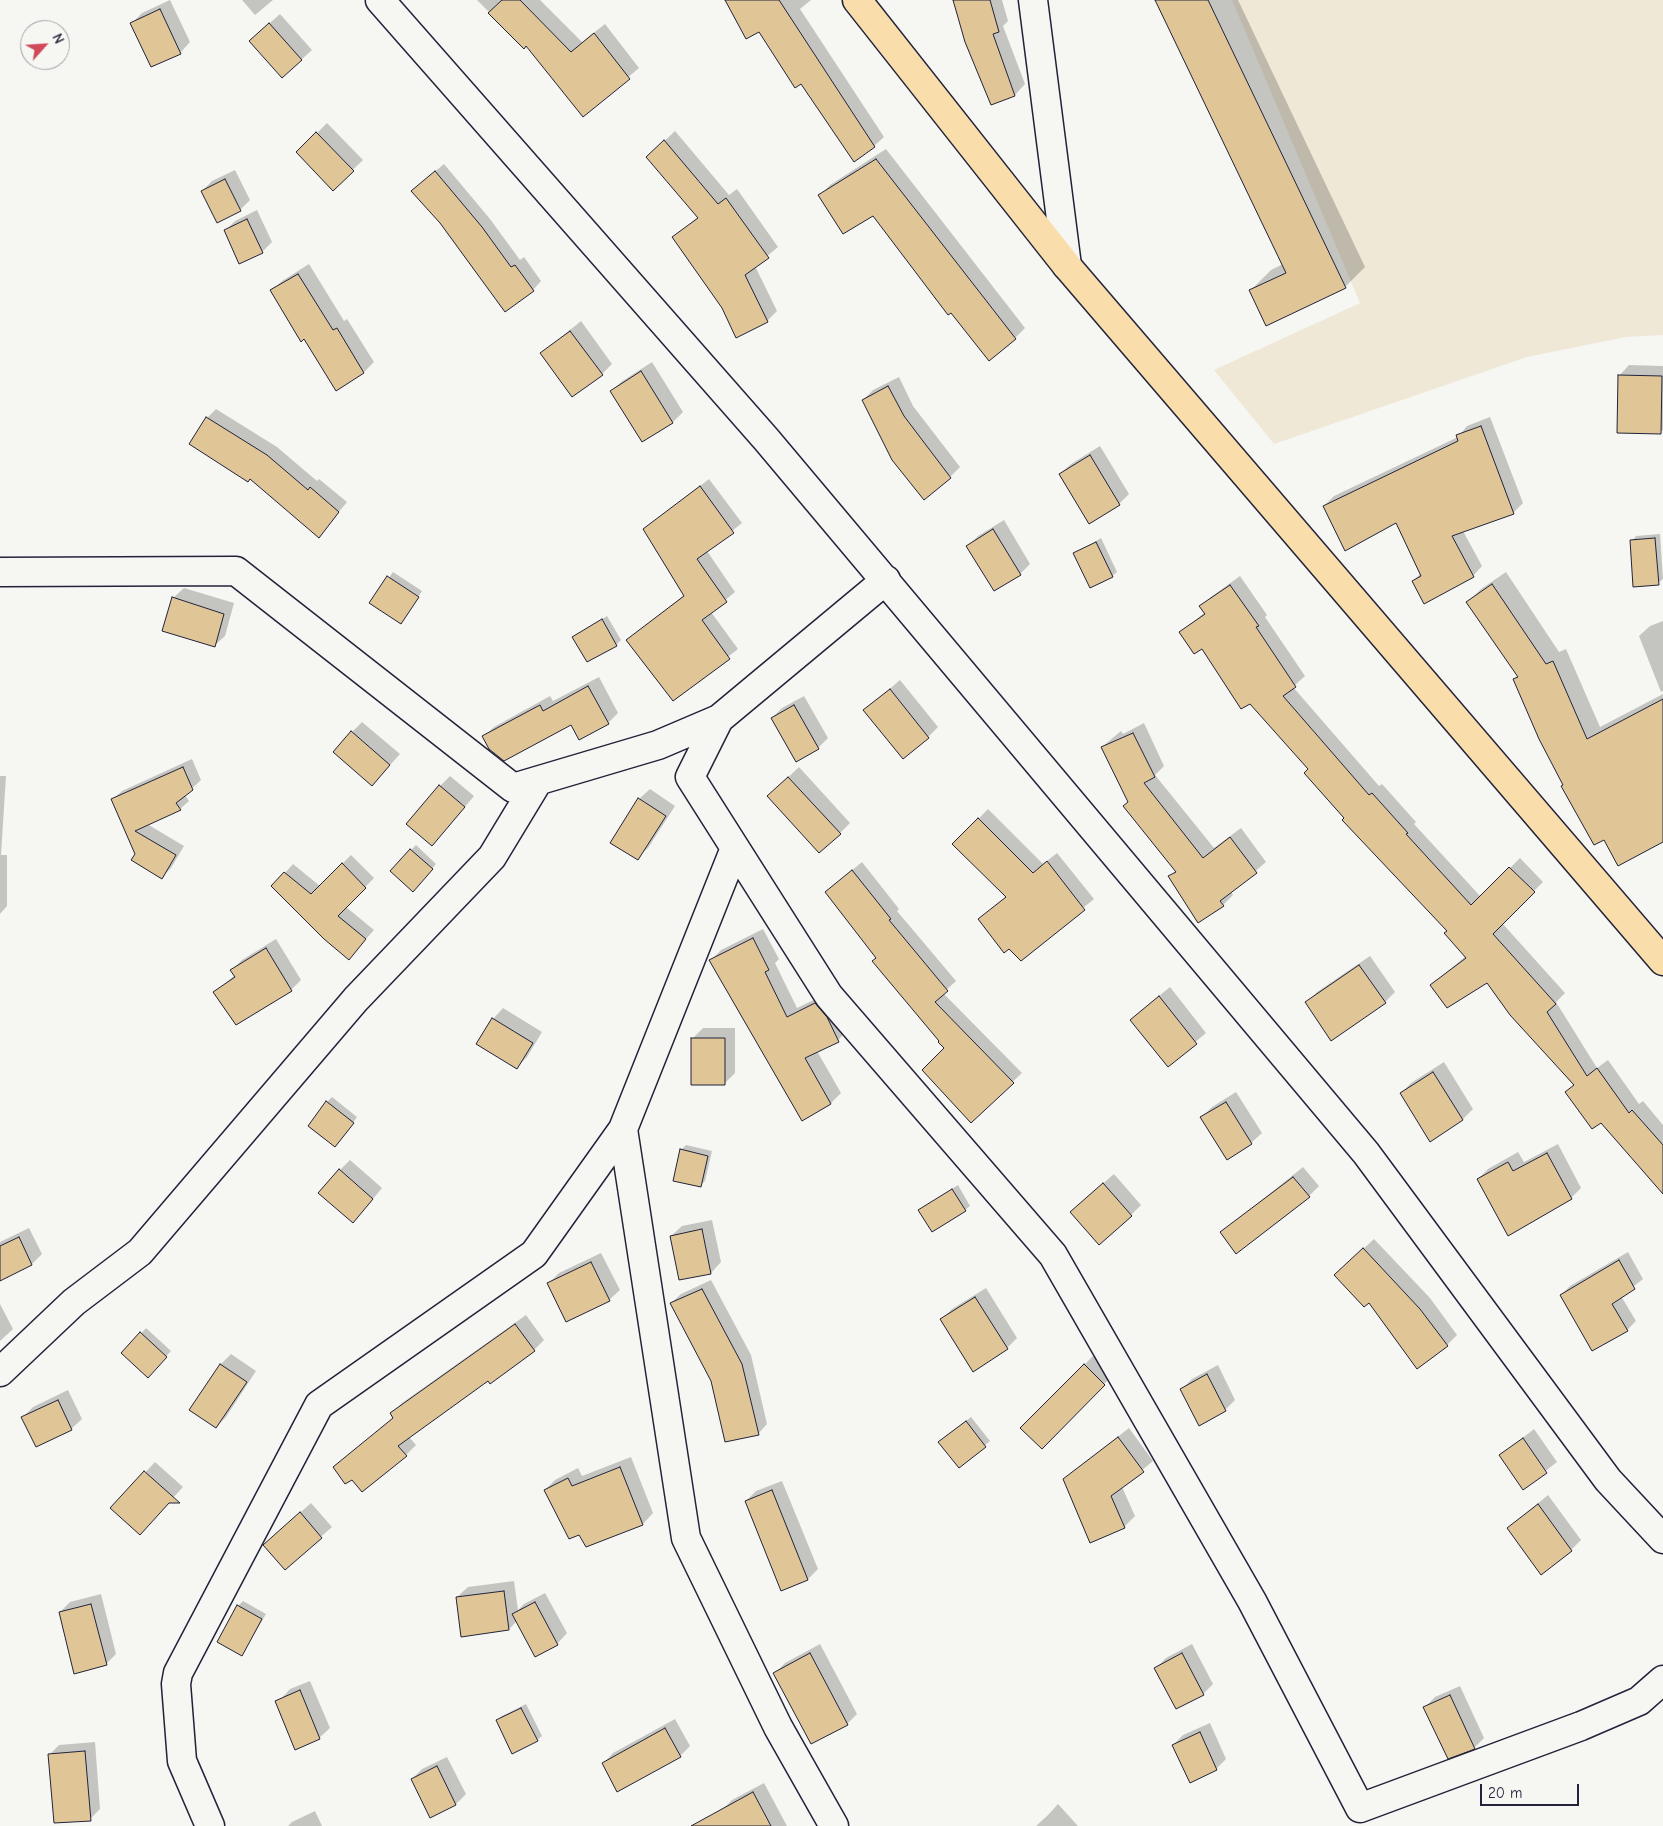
<!DOCTYPE html>
<html>
<head>
<meta charset="utf-8">
<style>
  body { margin:0 }
  #map { position:relative; width:1663px; height:1826px; overflow:hidden; background:#f6f6f2; font-family:"Comic Neue",sans-serif }
  canvas { display:block }
  .north { position:absolute; left:20px; top:20px; width:50px; height:50px; box-sizing:border-box; background:#f6f6f2; border:1px solid #a1a1a9; border-radius:50%; rotate:64deg; font-size:14px; font-weight:700; line-height:20px; text-align:center; color:#22223b }
  .north::after { content:''; display:block; margin:auto; width:18px; height:22px; background:#d1495b; clip-path:polygon(50% 0,100% 100%,50% 72%,0 100%) }
  .scale { position:absolute; left:1480px; top:1784px; width:99px; height:22px; box-sizing:border-box; border:2px solid #22223b; border-top:0; padding-left:6px; font-size:15px; line-height:18px; white-space:nowrap; color:#22223b; -webkit-text-stroke:4px #f6f6f2; paint-order:stroke }
</style>
</head>
<body>
<div id="map">
<canvas width="1663" height="1826"></canvas>
<div class="north">N</div>
<div class="scale">20 m</div>
</div>
<script>
const ctx = document.querySelector('canvas').getContext('2d');
ctx.lineJoin = 'round';
function paint(path, color) {
  ctx.fillStyle = color;
  ctx.fill(path, 'evenodd');
}
function toPath(rows) {
  const path = new Path2D();
  for (const r of rows) {
    path.moveTo(r[0], r[1]);
    for (let i = 2; i < r.length; i += 2) path.lineTo(r[i], r[i + 1]);
  }
  return path;
}
function trace(path, color, width, dash) {
  ctx.strokeStyle = color;
  ctx.lineWidth = width;
  ctx.lineCap = dash ? 'butt' : 'round';
  ctx.setLineDash(dash || []);
  ctx.stroke(path);
}
paint(toPath([
  [1232,0,1663,0,1663,335,1626,337,1527,357,1274,444,1214,370,1360,303]
]), '#efe8d6');
paint(toPath([
  [170,0,190,42,180,53,152,66,132,23,142,13],
  [242,0,273,0,255,15],
  [477,0,540,0,582,42,605,24,639,68,583,115,527,44,524,47],
  [726,0,811,0,800,9,884,137,874,146,802,82,759,31],
  [954,0,1002,0,1008,21,1003,26,1025,84,1015,95,991,103],
  [1164,0,1238,0,1365,267,1345,287,1251,290,1271,270,1283,264],
  [280,14,312,50,301,60,261,31],
  [327,123,363,160,333,189,298,152],
  [675,131,729,195,737,189,778,247,755,266,777,311,767,321,723,307,674,237,698,217,658,147],
  [886,149,1025,328,1015,338,873,214,820,195,830,185],
  [444,164,490,219,520,260,524,257,541,281,533,290,421,183],
  [235,170,250,200,240,210,202,191,212,181],
  [257,210,272,242,262,252,225,231,235,221],
  [309,264,344,321,347,319,374,362,364,372,305,338,271,291,282,281],
  [581,321,612,364,602,374,542,353],
  [652,362,683,412,673,422,642,441,611,392,621,382],
  [1629,365,1663,366,1663,430,1660,432,1619,376],
  [899,377,913,406,960,467,950,477,863,400,873,390],
  [216,409,277,447,317,481,319,479,347,502,319,536,207,418],
  [1490,417,1523,503,1513,513,1463,531,1482,566,1473,576,1413,581,1421,573,1396,521,1324,506,1334,496,1458,437,1467,426],
  [1100,446,1129,494,1119,504,1060,474,1071,464],
  [709,479,742,523,707,551,735,592,711,612,738,649,673,699,628,640,684,595,645,529],
  [1004,520,1030,564,1020,574,968,546,978,536],
  [1660,534,1663,579,1658,583,1632,541,1636,536],
  [1101,538,1117,572,1112,576,1075,554],
  [393,572,422,591,405,617,371,603],
  [1506,572,1559,652,1566,649,1600,727,1663,694,1663,840,1604,838,1564,784,1514,679,1518,675,1468,602,1481,589],
  [1240,576,1267,615,1265,617,1305,676,1293,687,1379,786,1382,784,1416,822,1414,824,1481,897,1520,858,1543,882,1502,923,1565,993,1556,1002,1597,1068,1608,1060,1639,1104,1643,1101,1663,1125,1663,1192,1487,982,1431,985,1466,956,1449,931,1345,818,1309,769,1202,647,1181,633,1205,612,1201,606,1211,597],
  [184,588,234,603,225,636,214,646,173,598],
  [607,616,621,640,616,645,574,637],
  [1663,621,1663,691,1661,692,1639,636,1650,626],
  [599,677,618,713,608,723,571,723,483,737,494,727,550,696,553,701],
  [900,680,938,727,928,737,865,710],
  [804,696,828,738,818,748,796,760,772,718,782,708],
  [362,722,400,754,382,774,352,732],
  [1144,723,1164,766,1155,775,1214,848,1241,828,1266,862,1231,892,1233,895,1223,905,1170,877,1176,870,1129,802,1102,747,1121,731,1123,734],
  [192,759,201,780,185,795,189,801,180,809,147,824,184,846,171,868,162,877,137,854,113,799,122,791],
  [799,767,850,823,840,833,779,786],
  [0,776,6,776,1,855,7,855,7,906,0,914],
  [450,776,474,796,442,834,440,786],
  [650,789,675,806,648,848,637,858,639,799],
  [988,809,1043,864,1057,853,1094,899,1021,959,979,919,1007,896,954,844],
  [416,845,436,864,417,886,391,871],
  [351,855,374,878,346,907,374,930,349,958,285,873,293,864,320,886],
  [862,862,899,909,897,911,956,981,943,993,1022,1073,971,1121,945,1048,826,892],
  [763,929,779,959,775,963,797,1008,826,994,848,1030,838,1040,817,1051,841,1093,831,1103,802,1119,711,960,721,950],
  [276,939,301,980,291,990,215,992,235,975,232,970,242,960],
  [1370,956,1395,992,1385,1002,1307,1003,1317,992],
  [1170,987,1206,1033,1168,1065,1142,1010],
  [503,1008,542,1032,527,1057,517,1067,478,1043,493,1019],
  [703,1028,735,1028,735,1073,725,1083,692,1039],
  [1444,1062,1473,1109,1463,1119,1430,1140,1401,1093,1411,1083],
  [1236,1092,1262,1133,1251,1143,1202,1117,1212,1107],
  [332,1097,357,1117,340,1141,327,1102],
  [1558,1144,1581,1188,1571,1198,1478,1179,1488,1169,1518,1152,1524,1162],
  [686,1145,712,1151,705,1181,700,1186,681,1150],
  [350,1160,382,1188,363,1211,340,1170],
  [1303,1167,1319,1186,1309,1196,1221,1233],
  [1114,1174,1141,1205,1131,1215,1082,1202],
  [958,1185,970,1206,965,1210,920,1210],
  [712,1220,721,1262,711,1273,671,1236,682,1226],
  [29,1228,42,1254,32,1264,0,1280,0,1242],
  [1374,1239,1430,1298,1457,1335,1447,1345,1369,1302,1346,1265],
  [1628,1252,1643,1279,1621,1296,1636,1321,1627,1330,1561,1295,1570,1286],
  [601,1253,620,1290,609,1300,549,1283,559,1273],
  [711,1280,751,1355,767,1424,758,1434,712,1381,671,1303,681,1294],
  [986,1288,1017,1338,1007,1348,942,1319,952,1309],
  [0,1304,13,1329,0,1341],
  [526,1315,544,1340,534,1350,488,1379,409,1437,416,1445,406,1455,334,1468,394,1417,392,1413,402,1403],
  [146,1328,171,1351,148,1376,123,1353],
  [231,1354,256,1371,226,1417,216,1427,221,1364],
  [1095,1354,1114,1374,1042,1447,1022,1428],
  [1218,1365,1235,1400,1225,1410,1182,1389,1192,1379],
  [68,1390,82,1419,71,1429,23,1417,33,1407],
  [971,1417,990,1441,959,1467,945,1437],
  [1129,1428,1153,1461,1122,1487,1135,1516,1125,1526,1090,1541,1064,1479],
  [1534,1429,1557,1462,1524,1488,1501,1455],
  [631,1457,653,1513,643,1524,586,1546,579,1533,545,1490,555,1480,578,1468,582,1476],
  [155,1462,183,1487,150,1523,112,1508],
  [782,1481,818,1569,808,1579,746,1501,756,1491],
  [1548,1495,1581,1540,1571,1550,1508,1528],
  [311,1503,332,1527,285,1568,275,1535],
  [514,1581,518,1610,524,1604,545,1593,567,1633,557,1644,517,1621,509,1629,463,1635,457,1597,468,1587],
  [101,1594,116,1654,106,1664,60,1612,70,1602],
  [243,1601,266,1614,242,1655,238,1606],
  [820,1644,857,1714,847,1724,775,1673,785,1663],
  [1192,1644,1213,1684,1203,1694,1156,1668,1166,1658],
  [310,1681,330,1728,319,1738,280,1700,290,1689],
  [1460,1686,1484,1738,1474,1748,1425,1707,1435,1697],
  [526,1704,542,1736,537,1740,497,1721,502,1716],
  [675,1719,690,1746,680,1756,603,1764,613,1753],
  [1210,1723,1226,1759,1216,1769,1173,1745,1183,1735],
  [95,1742,100,1809,90,1819,49,1755,59,1745],
  [447,1757,466,1794,456,1804,412,1779,422,1769],
  [764,1783,787,1826,731,1826,722,1810,732,1800],
  [1058,1804,1078,1826,1036,1826,1048,1815],
  [315,1811,322,1826,288,1826,292,1822]
]), '#0003');
const building = toPath([
  [502,0,520,0,571,52,594,33,630,79,583,117,526,46,524,49,488,13,502,0],
  [725,0,779,0,875,147,854,162,801,84,795,88,759,32,746,39,725,0],
  [953,0,990,0,999,32,993,34,1015,96,991,105,965,42,953,0],
  [1155,0,1208,0,1346,288,1266,326,1249,290,1286,273,1155,0],
  [160,9,181,54,151,67,130,23,160,9],
  [269,23,302,60,282,78,249,41,269,23],
  [316,132,354,171,333,191,296,152,316,132],
  [664,140,718,204,726,198,769,258,745,275,768,322,736,338,722,308,672,237,698,218,646,157,664,140],
  [876,159,1016,339,989,361,951,313,948,315,873,216,843,234,818,195,876,159],
  [435,171,482,227,511,267,515,265,534,291,505,312,440,223,411,191,435,171],
  [225,179,241,211,217,223,201,191,225,179],
  [247,219,263,253,239,264,224,230,247,219],
  [298,274,333,330,337,328,364,373,336,391,304,339,301,342,270,290,298,274],
  [570,331,603,375,572,397,540,353,570,331],
  [641,371,673,423,642,442,610,391,641,371],
  [1618,375,1662,376,1661,434,1617,433,1618,375],
  [888,386,904,416,951,478,924,500,892,460,862,400,888,386],
  [206,417,267,455,308,490,310,487,339,512,319,538,250,479,248,482,189,444,206,417],
  [1481,426,1514,514,1452,536,1474,577,1424,604,1412,581,1421,576,1396,523,1345,551,1323,506,1458,441,1456,435,1481,426],
  [1090,455,1120,505,1089,524,1059,474,1090,455],
  [700,486,734,533,697,559,727,602,702,620,730,659,673,701,626,640,684,596,643,529,700,486],
  [993,529,1021,575,994,591,966,546,993,529],
  [1655,538,1659,585,1633,587,1630,540,1655,538],
  [1096,542,1113,577,1090,588,1073,553,1096,542],
  [387,576,419,597,401,624,369,603,387,576],
  [1492,584,1546,664,1553,661,1587,739,1663,699,1663,842,1618,866,1604,840,1594,845,1561,786,1563,785,1539,739,1513,679,1518,677,1466,602,1492,584],
  [1230,585,1259,626,1256,627,1296,687,1283,696,1369,795,1372,793,1408,833,1406,834,1471,905,1509,867,1535,892,1493,934,1556,1004,1547,1012,1587,1076,1597,1068,1629,1113,1632,1110,1663,1145,1663,1194,1601,1123,1592,1129,1565,1092,1574,1085,1510,1015,1487,983,1447,1008,1430,985,1466,958,1444,933,1447,931,1342,820,1344,818,1304,773,1308,769,1250,704,1241,709,1202,649,1194,654,1179,632,1205,614,1199,606,1230,585],
  [172,597,224,614,215,647,162,631,172,597],
  [602,619,617,646,587,662,572,637,602,619],
  [588,686,609,724,579,740,571,725,504,761,489,749,482,736,540,705,543,711,588,686],
  [890,689,929,738,903,759,863,710,890,689],
  [794,705,819,749,796,762,771,718,794,705],
  [351,731,390,765,372,786,333,752,351,731],
  [1133,733,1155,777,1144,783,1203,858,1230,837,1257,873,1220,901,1224,906,1198,923,1168,876,1176,872,1123,806,1128,802,1101,747,1133,733],
  [183,767,193,790,176,803,181,810,135,831,176,855,162,879,131,860,135,854,111,799,183,767],
  [788,777,841,834,819,853,767,796,788,777],
  [439,785,465,807,432,846,406,824,439,785],
  [638,798,666,816,638,860,610,843,638,798],
  [978,818,1033,873,1047,861,1085,910,1021,961,1009,949,1004,953,978,919,1006,897,952,844,978,818],
  [410,849,433,869,413,892,390,871,410,849],
  [342,863,366,888,338,916,366,939,349,960,324,939,271,886,284,872,311,894,342,863],
  [852,870,891,919,889,920,948,991,935,1002,1014,1083,971,1123,922,1070,944,1048,938,1042,939,1041,872,961,876,958,825,892,852,870],
  [753,938,769,970,765,972,787,1017,815,1003,827,1017,839,1042,805,1058,831,1104,802,1121,709,960,753,938],
  [266,948,292,991,236,1025,213,992,235,977,230,970,266,948],
  [1359,965,1386,1003,1331,1041,1305,1002,1359,965],
  [1159,996,1197,1044,1168,1067,1130,1020,1159,996],
  [492,1018,533,1043,517,1069,476,1044,492,1018],
  [691,1038,725,1038,725,1085,691,1085,691,1038],
  [1433,1072,1463,1120,1430,1142,1400,1093,1433,1072],
  [326,1101,354,1123,335,1147,308,1126,326,1101],
  [1226,1102,1252,1144,1227,1160,1200,1117,1226,1102],
  [680,1149,708,1156,701,1187,673,1181,680,1149],
  [1547,1153,1572,1199,1508,1236,1477,1179,1508,1162,1513,1171,1547,1153],
  [339,1169,373,1199,353,1223,318,1193,339,1169],
  [1293,1177,1310,1197,1236,1254,1220,1232,1293,1177],
  [1103,1183,1132,1216,1099,1245,1070,1212,1103,1183],
  [952,1189,966,1211,932,1232,918,1210,952,1189],
  [702,1229,711,1274,679,1280,670,1236,702,1229],
  [19,1237,32,1265,0,1281,0,1246,19,1237],
  [1363,1248,1420,1309,1448,1346,1417,1369,1369,1303,1364,1307,1334,1275,1363,1248],
  [1619,1260,1635,1289,1612,1304,1628,1331,1592,1351,1560,1295,1619,1260],
  [591,1262,610,1301,566,1322,547,1283,591,1262],
  [702,1289,742,1364,759,1435,725,1442,711,1381,670,1303,702,1289],
  [975,1297,1008,1349,973,1372,940,1319,975,1297],
  [515,1324,535,1351,490,1384,488,1381,398,1446,407,1456,362,1492,352,1480,345,1484,333,1467,393,1418,390,1413,515,1324],
  [140,1332,167,1357,148,1378,121,1353,140,1332],
  [220,1364,247,1382,216,1428,189,1410,220,1364],
  [1084,1364,1105,1385,1042,1449,1020,1428,1084,1364],
  [1207,1374,1226,1411,1199,1426,1180,1389,1207,1374],
  [58,1400,72,1430,36,1447,21,1417,58,1400],
  [966,1421,986,1447,959,1468,938,1442,966,1421],
  [1118,1437,1144,1472,1111,1496,1125,1528,1090,1543,1063,1479,1118,1437],
  [1523,1438,1547,1473,1523,1490,1499,1455,1523,1438],
  [620,1467,643,1525,586,1547,579,1535,569,1539,544,1490,568,1478,572,1486,620,1467],
  [144,1471,180,1503,169,1503,140,1535,110,1508,144,1471],
  [772,1490,808,1580,781,1591,745,1501,772,1490],
  [1538,1504,1572,1551,1541,1575,1507,1528,1538,1504],
  [300,1512,322,1538,285,1570,263,1545,300,1512],
  [504,1591,509,1630,461,1637,456,1597,504,1591],
  [535,1602,558,1645,535,1657,512,1614,535,1602],
  [91,1604,107,1665,74,1674,59,1612,91,1604],
  [237,1605,262,1619,242,1656,217,1642,237,1605],
  [810,1653,848,1725,811,1744,773,1673,810,1653],
  [1182,1653,1204,1695,1176,1709,1154,1668,1182,1653],
  [300,1690,320,1739,295,1750,275,1701,300,1690],
  [1450,1695,1475,1749,1448,1759,1423,1707,1450,1695],
  [521,1708,538,1741,512,1754,496,1720,521,1708],
  [665,1728,681,1757,617,1792,602,1763,665,1728],
  [1200,1732,1217,1770,1190,1783,1172,1745,1200,1732],
  [85,1751,91,1821,54,1823,48,1754,85,1751],
  [437,1766,456,1805,430,1818,411,1779,437,1766],
  [753,1792,771,1826,691,1826,753,1792]
]);
paint(building, '#e0c696');
trace(building, '#22223b', 1);
const minor = toPath([
  [380,0,766,439,1366,1153,1608,1480,1663,1539],
  [1033,0,1067,266],
  [0,572,236,571,513,788,658,745,719,719],
  [886,580,719,719,690,777,829,996,1053,1255,1252,1601,1360,1808,1581,1726,1639,1701,1663,1680],
  [735,848,623,1129,686,1538,778,1727,834,1826],
  [0,1372,74,1302,140,1252,356,999,492,857,538,781],
  [210,1826,182,1761,176,1684,178,1673,319,1405,534,1254,623,1129]
]);
const major = toPath([
  [857,0,1067,266,1663,961]
]);
trace(minor, '#22223b', 31);
trace(major, '#22223b', 31);
trace(minor, '#f6f6f2', 28);
trace(major, '#f9deab', 28);
</script>
</body>
</html>
